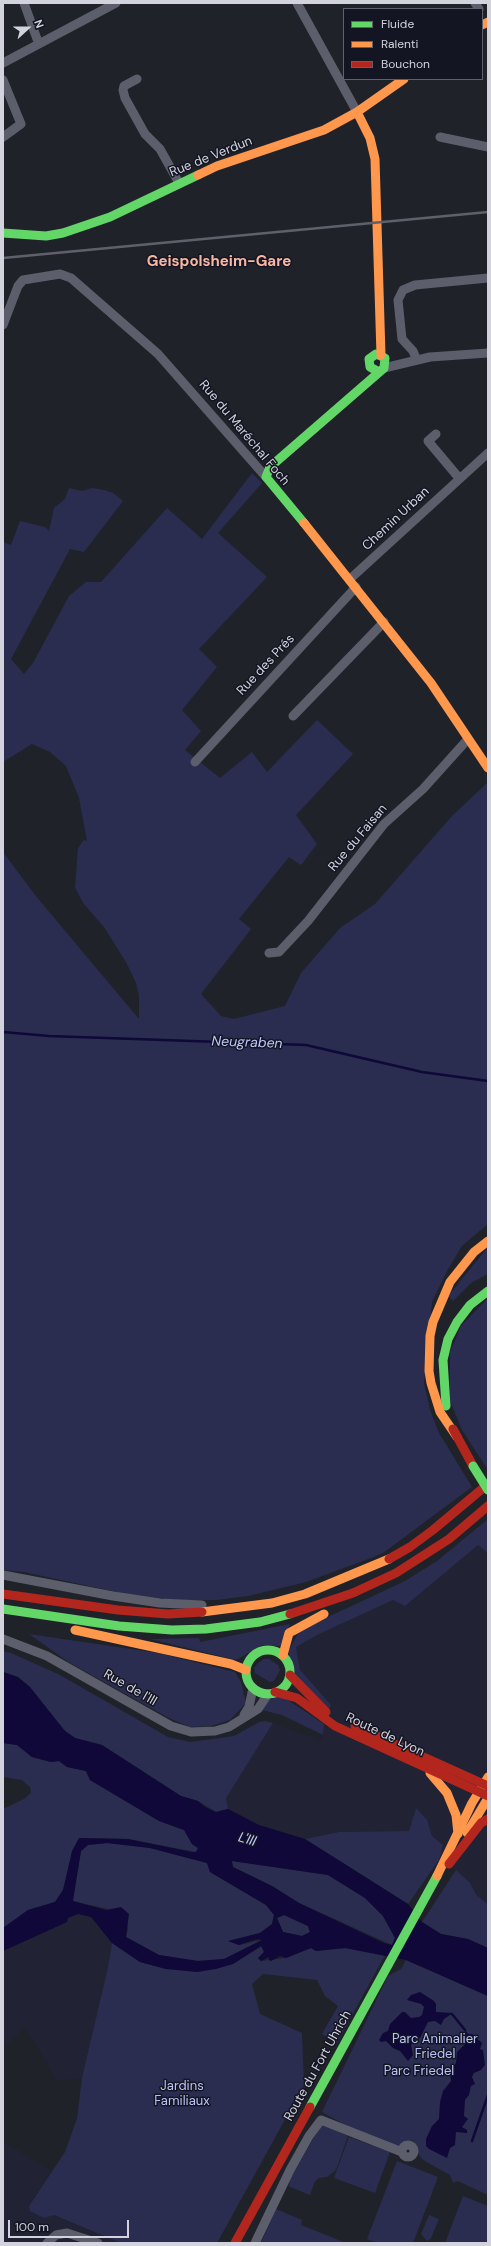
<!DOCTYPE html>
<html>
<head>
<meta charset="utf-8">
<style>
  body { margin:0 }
  #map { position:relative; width:491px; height:2246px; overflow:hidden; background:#20222a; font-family:"DM Sans",sans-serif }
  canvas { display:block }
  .frame { position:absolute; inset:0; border:4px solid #d2d3dd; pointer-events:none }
  .legend { position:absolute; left:343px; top:8px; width:140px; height:72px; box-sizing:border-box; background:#141523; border:1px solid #60616d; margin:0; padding:5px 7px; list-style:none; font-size:12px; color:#d2d3dd }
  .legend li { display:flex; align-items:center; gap:8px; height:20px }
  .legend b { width:20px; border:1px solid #60616d }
  .north { position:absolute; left:8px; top:8px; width:40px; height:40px; -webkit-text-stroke:3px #141523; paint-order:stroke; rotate:69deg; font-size:11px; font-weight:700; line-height:16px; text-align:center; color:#d2d3dd }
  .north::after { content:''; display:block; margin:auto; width:14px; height:18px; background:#d2d3dd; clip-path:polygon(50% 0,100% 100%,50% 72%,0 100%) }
  .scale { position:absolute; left:8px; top:2220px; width:121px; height:18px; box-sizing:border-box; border:2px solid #d2d3dd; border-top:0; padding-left:5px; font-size:12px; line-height:14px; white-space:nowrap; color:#d2d3dd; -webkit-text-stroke:3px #141523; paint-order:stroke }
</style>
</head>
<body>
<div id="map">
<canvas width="491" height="2246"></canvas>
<div class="frame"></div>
<ul class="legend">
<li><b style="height:5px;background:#63d668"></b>Fluide</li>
<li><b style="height:5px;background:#ff974d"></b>Ralenti</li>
<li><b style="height:5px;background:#b3261e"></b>Bouchon</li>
</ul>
<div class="north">N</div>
<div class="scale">100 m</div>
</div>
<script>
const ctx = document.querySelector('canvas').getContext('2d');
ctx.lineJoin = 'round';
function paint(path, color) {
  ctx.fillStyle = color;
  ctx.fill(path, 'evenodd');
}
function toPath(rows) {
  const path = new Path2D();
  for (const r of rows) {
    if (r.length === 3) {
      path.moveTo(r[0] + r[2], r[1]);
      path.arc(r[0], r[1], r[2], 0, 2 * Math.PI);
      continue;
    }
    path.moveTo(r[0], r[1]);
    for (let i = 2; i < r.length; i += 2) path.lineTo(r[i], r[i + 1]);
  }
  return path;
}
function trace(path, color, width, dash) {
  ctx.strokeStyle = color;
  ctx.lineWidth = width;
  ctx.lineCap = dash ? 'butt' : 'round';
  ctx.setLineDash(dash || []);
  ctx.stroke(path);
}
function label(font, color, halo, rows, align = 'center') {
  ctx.font = font + ' "DM Sans",sans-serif';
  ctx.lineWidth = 3;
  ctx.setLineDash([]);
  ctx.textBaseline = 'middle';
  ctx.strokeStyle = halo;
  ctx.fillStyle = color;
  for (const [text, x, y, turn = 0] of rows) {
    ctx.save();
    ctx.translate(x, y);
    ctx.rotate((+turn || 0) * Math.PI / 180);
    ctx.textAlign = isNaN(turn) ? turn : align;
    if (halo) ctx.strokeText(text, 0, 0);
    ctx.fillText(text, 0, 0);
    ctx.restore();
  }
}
paint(toPath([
  [478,1545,488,1553,488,1904,477,1896,470,1883,456,1870,439,1860,443,1845,432,1836,427,1820,416,1808,409,1831,339,1832,305,1839,259,1825,228,1809,226,1798,273,1723,322,1741,324,1724,312,1686,300,1670,296,1647,317,1635,393,1600,405,1606],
  [78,1914,91,1917,112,1943,108,1967,82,2078,57,2081,25,2026,3,2050,3,1951,66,1922,68,1918],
  [3,2141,51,2171,29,2205,121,2243,3,2243]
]), '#212335');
paint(toPath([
  [252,473,262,483,218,533,267,577,199,649,217,667,182,710,201,731,185,750,220,778,252,752,267,772,317,720,353,754,296,815,317,844,301,865,289,857,239,919,251,929,201,994,221,1016,234,1019,285,1006,301,973,340,928,375,904,452,816,487,783,488,784,488,1224,462,1246,447,1271,432,1302,424,1383,430,1410,439,1433,472,1487,383,1553,371,1558,306,1582,248,1596,216,1600,175,1600,126,1594,24,1572,3,1570,3,852,35,895,139,1019,139,996,136,983,126,962,104,927,83,903,75,887,78,848,84,840,87,841,79,798,66,766,50,752,32,744,3,762,3,542,11,545,20,521,45,527,49,531,54,508,65,499,69,488,82,491,92,488,104,490,113,493,123,501,84,552,70,549,11,659,24,674,33,663,69,596,86,582,101,582,167,508,202,539],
  [488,1247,488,1274,471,1283,453,1301,448,1296],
  [488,1298,488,1470,462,1430,450,1401,450,1352,461,1326],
  [488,1519,488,1553,478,1545,405,1606,393,1600,317,1635,296,1647,300,1670,331,1705,328,1711,294,1673,289,1662,289,1650,300,1630,405,1581,437,1561],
  [290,1624,281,1646,262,1645,236,1660,150,1639,199,1638,200,1642],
  [29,1634,158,1653,235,1672,241,1682,246,1703,230,1720,211,1726,190,1727,169,1718,70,1663],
  [3,1651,11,1653,60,1675,168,1737,190,1742,234,1736,259,1722,265,1721,273,1723,226,1798,228,1809,216,1812,198,1801,181,1796,102,1745,75,1738,65,1731,18,1677,3,1672],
  [264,1659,269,1659,278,1665,280,1670,274,1681,270,1682,255,1673,254,1668,257,1664],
  [276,1697,283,1697,324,1724,323,1735,282,1715,262,1710,269,1700],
  [3,1743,17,1745,32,1757,51,1762,59,1761,67,1767,86,1771,90,1780,159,1821,184,1830,192,1844,198,1848,196,1852,128,1839,79,1838,63,1890,55,1902,28,1910,3,1928,3,1809,24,1799,31,1793,30,1787,22,1780,3,1777],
  [416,1808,427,1820,432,1836,443,1845,439,1860,408,1904,305,1839,339,1832,409,1831],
  [107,1843,150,1848,207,1863,210,1872,266,1905,274,1915,272,1924,260,1933,229,1941,239,1945,262,1940,224,1959,198,1961,159,1955,126,1937,128,1928,108,1909,72,1901,81,1851,88,1845],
  [232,1861,328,1875,365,1898,383,1916,395,1938,392,1945,299,1903,272,1886,232,1867],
  [456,1870,470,1883,477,1896,488,1904,488,1948,468,1939,441,1934,422,1922],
  [284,1915,308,1926,310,1932,302,1936,283,1932,277,1918],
  [112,1943,140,1962,166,1969,233,1964,262,1946,264,1952,258,1958,261,1961,286,1958,311,1948,316,1951,345,1948,385,1955,337,2043,322,2034,338,2006,325,1996,317,1980,263,1974,252,1984,260,2014,302,2033,304,2085,217,2243,121,2243,54,2215,44,2218,30,2211,29,2206,65,2152,77,2119,82,2078,108,1967],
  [406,1960,488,1996,488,2195,458,2181,453,2183,450,2175,423,2160,417,2152,413,2140,403,2146,396,2146,356,2131,322,2112,388,1976,401,1969],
  [322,2124,348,2136,336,2170,327,2177,319,2178,315,2181,310,2195,288,2186,290,2183,288,2182],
  [349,2137,390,2152,375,2193,334,2178],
  [397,2161,438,2177,413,2243,378,2243,367,2239],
  [463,2196,488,2206,488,2243,445,2243],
  [276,2209,302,2220,301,2225,346,2243,261,2243],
  [429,2215,439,2219,431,2238,427,2241,421,2234]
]), '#2a2d4f');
paint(toPath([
  [3,1672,18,1677,30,1687,65,1731,75,1738,102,1745,181,1796,198,1801,205,1807,216,1812,228,1809,259,1825,305,1839,408,1904,422,1922,441,1934,468,1939,488,1948,488,1996,406,1960,345,1948,316,1951,311,1948,286,1958,280,1956,271,1961,269,1960,269,1957,261,1961,258,1958,264,1952,261,1946,233,1964,216,1969,197,1972,166,1969,140,1962,112,1943,91,1917,78,1914,68,1918,67,1922,3,1951,3,1928,28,1910,55,1902,63,1890,72,1851,79,1838,128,1839,192,1852,196,1852,198,1848,192,1844,184,1830,159,1821,90,1780,86,1771,67,1767,59,1761,51,1762,32,1757,17,1745,3,1743],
  [107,1843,150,1848,207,1863,210,1872,266,1905,274,1915,272,1924,260,1933,228,1941,239,1945,257,1939,262,1940,224,1959,198,1961,159,1955,126,1937,129,1914,121,1907,106,1910,73,1901,81,1851,88,1845],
  [232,1861,328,1875,365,1898,383,1916,395,1938,392,1945,384,1943,299,1903,272,1886,233,1867],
  [284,1915,308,1926,310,1932,302,1936,283,1932,277,1918],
  [420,1992,434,2001,436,2004,436,2012,453,2013,444,2019,441,2025,435,2021,428,2022,420,2038,416,2038,411,2045,413,2055,408,2061,400,2051,393,2048,386,2041,381,2042,379,2040,383,2033,388,2031,390,2024,402,2012,405,2012,411,2018,419,2017,422,2015,424,2007,421,2004,407,2000,411,1995],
  [465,2030,468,2034,472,2034,482,2043,480,2049,483,2050,485,2065,481,2070,474,2073,472,2077,475,2084,471,2086,469,2095,465,2100,464,2116,468,2119,462,2127,467,2130,467,2133,456,2132,455,2145,450,2148,447,2158,429,2149,426,2146,426,2139,432,2126,439,2119,440,2102,443,2091,451,2081,450,2071,456,2063,457,2052,467,2042]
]), '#0f0839');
trace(toPath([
  [3,1032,49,1036,306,1045,422,1072,488,1081],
  [452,2014,465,2030],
  [472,2141,488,2095]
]), '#0f0839', 2.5);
trace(toPath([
  [24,3,37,39],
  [297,3,357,112],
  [475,3,479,9],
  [3,63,116,3],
  [137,79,124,86,123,90,125,98,145,134,160,149,179,183],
  [3,80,21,124,3,137],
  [440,137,488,147],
  [3,325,18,286,23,280,60,274,71,278,158,354,266,477],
  [415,356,413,351,402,339,398,300,403,290,415,285,488,278],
  [384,368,430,357,488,353],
  [436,434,428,441,459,478],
  [350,579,488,453],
  [293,716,384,622],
  [195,762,356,587],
  [269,953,279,952,308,921,384,824,423,789,468,739],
  [3,1575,113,1596,160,1603,202,1605],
  [3,1639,47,1656,171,1726,191,1732,215,1731,229,1727,258,1709,268,1694],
  [246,1716,244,1715,249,1707,253,1688],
  [408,2151,6],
  [47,2243,56,2235,67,2233,98,2243],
  [255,2243,290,2170,309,2136,321,2120,402,2152]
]), '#5c5e6b', 9);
trace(toPath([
  [3,233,46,236,63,233,110,217,198,175],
  [304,523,266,477,270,467,384,368,385,358,376,354,369,359,370,367,379,372],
  [446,1406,443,1360,448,1339,457,1322,470,1305,488,1291],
  [3,1609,119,1626,172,1630,206,1629,260,1622,290,1614],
  [268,1672,22],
  [310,2107,437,1876]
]), '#63d668', 9);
trace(toPath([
  [482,25,488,22],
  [357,112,370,138,375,159,381,355],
  [198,175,217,166,324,130,357,112,404,79],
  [304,523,431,683,488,768],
  [457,1437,440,1412,431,1383,429,1371,430,1336,433,1322,450,1282,474,1252,488,1241],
  [202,1612,272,1603,305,1594,389,1559],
  [75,1630,231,1664,246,1670],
  [283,1655,289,1633,324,1614],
  [430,1773,447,1793,456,1815,458,1834],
  [467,1833,488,1798],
  [437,1876,472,1803,488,1777]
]), '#ff974d', 9);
trace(toPath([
  [453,1429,473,1466],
  [389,1559,410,1547,433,1530,488,1484],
  [3,1594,118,1610,168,1614,202,1612],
  [290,1614,353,1593,396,1573,449,1539,488,1506],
  [290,1675,326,1712],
  [275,1692,297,1698,335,1726,488,1796],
  [355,1726,488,1786],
  [449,1864,481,1823,488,1819],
  [235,2243,310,2107]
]), '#b3261e', 9);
trace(toPath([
  [3,258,488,212]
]), '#5f606b', 2.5);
trace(toPath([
  [473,1466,488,1490]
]), '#63d668', 9);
label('13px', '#d2d3dd', '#141523', [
  ["Rue de Verdun",211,157,-22],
  ["Rue du Maréchal Foch",244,433,50],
  ["Chemin Urban",396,519,-43],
  ["Rue des Prés",266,665,-47],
  ["Rue du Faisan",358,838,-50],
  ["Rue de l'Ill",130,1688,30],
  ["Route de Lyon",385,1735,25],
  ["Route du Fort Uhrich",318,2066,-61]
]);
label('13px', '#bbc2f8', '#141523', [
  ["Parc Animalier",435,2040],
  ["Friedel",435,2055],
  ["Parc Friedel",419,2072],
  ["Jardins",182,2087],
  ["Familiaux",182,2102]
]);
label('italic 14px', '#c0c8fe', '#141523', [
  ["Neugraben",247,1043,2],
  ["L'Ill",247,1840,16]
]);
label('bold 15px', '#f7b7a2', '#141523', [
  ["Geispolsheim-Gare",219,262]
]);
</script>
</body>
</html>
